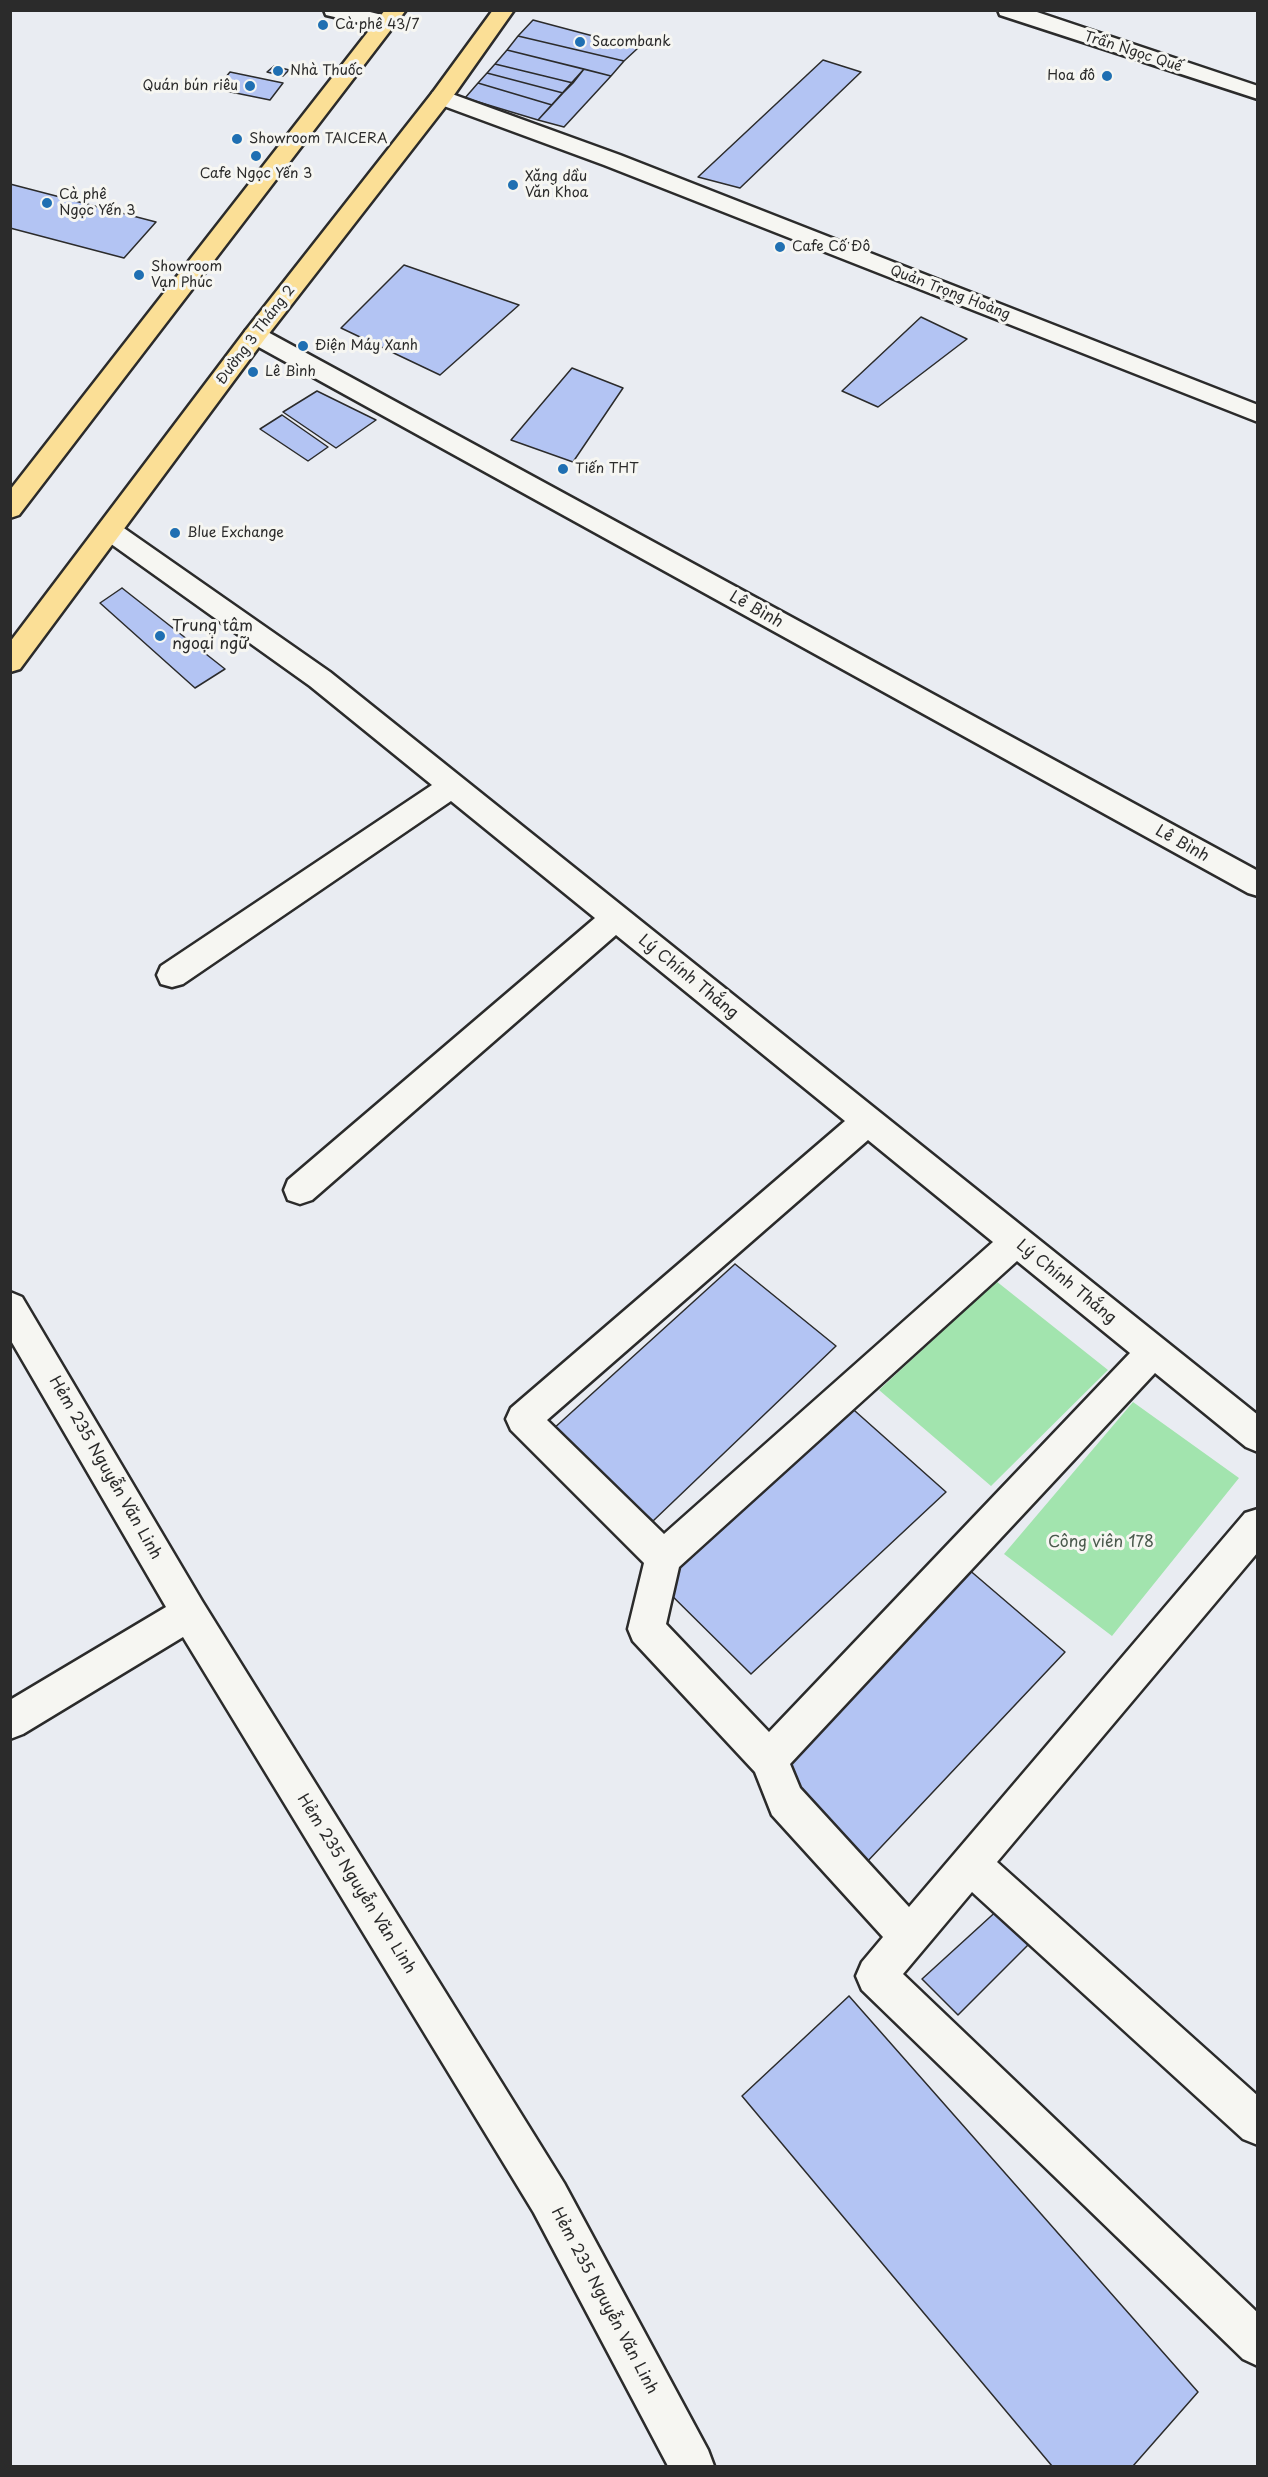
<!DOCTYPE html>
<html>
<head>
<meta charset="utf-8">
<style>
  body { margin:0 }
  #map { position:relative; width:1268px; height:2477px; overflow:hidden; background:#e9ecf2; font-family:"Playpen Sans",sans-serif }
  canvas { display:block }
  .frame { position:absolute; inset:0; border:12px solid #2b2b2b; pointer-events:none }
</style>
</head>
<body>
<div id="map">
<canvas width="1268" height="2477"></canvas>
<div class="frame"></div>
</div>
<script>
const ctx = document.querySelector('canvas').getContext('2d');
ctx.lineJoin = 'round';
function paint(path, color) {
  ctx.fillStyle = color;
  ctx.fill(path, 'evenodd');
}
function toPath(rows) {
  const path = new Path2D();
  for (const r of rows) {
    path.moveTo(r[0], r[1]);
    for (let i = 2; i < r.length; i += 2) path.lineTo(r[i], r[i + 1]);
  }
  return path;
}
function trace(path, color, width, dash) {
  ctx.strokeStyle = color;
  ctx.lineWidth = width;
  ctx.lineCap = dash ? 'butt' : 'round';
  ctx.setLineDash(dash || []);
  ctx.stroke(path);
}
function label(font, color, halo, rows, align = 'center') {
  ctx.font = font + ' "Playpen Sans",sans-serif';
  ctx.lineWidth = 6;
  ctx.setLineDash([]);
  ctx.textBaseline = 'middle';
  ctx.strokeStyle = halo;
  ctx.fillStyle = color;
  for (const [text, x, y, turn = 0] of rows) {
    ctx.save();
    ctx.translate(x, y);
    ctx.rotate((+turn || 0) * Math.PI / 180);
    ctx.textAlign = isNaN(turn) ? turn : align;
    if (halo) ctx.strokeText(text, 0, 0);
    ctx.fillText(text, 0, 0);
    ctx.restore();
  }
}
paint(toPath([
  [996,1281,1108,1370,991,1486,879,1390],
  [1133,1402,1239,1478,1112,1636,1004,1554]
]), '#a2e4ae');
const building = toPath([
  [533,20,638,48,624,61,518,36,533,20],
  [518,36,624,61,611,76,507,50,518,36],
  [507,50,584,69,573,83,495,64,507,50],
  [823,60,861,72,740,188,698,177,823,60],
  [495,64,573,83,563,93,487,73,495,64],
  [274,66,289,70,283,76,267,72,274,66],
  [584,69,611,76,564,127,538,120,584,69],
  [230,72,283,83,270,100,216,89,230,72],
  [487,73,563,93,552,105,478,83,487,73],
  [478,83,552,105,538,120,465,98,478,83],
  [10,184,156,222,124,258,10,228,10,184],
  [404,265,519,305,440,375,341,328,404,265],
  [921,317,967,339,878,407,842,391,921,317],
  [572,368,623,388,573,462,511,440,572,368],
  [317,391,376,420,336,448,283,412,317,391],
  [282,415,328,447,308,461,260,429,282,415],
  [122,588,225,669,195,688,100,603,122,588],
  [735,1264,836,1346,653,1521,552,1430,735,1264],
  [846,1403,946,1492,751,1674,652,1576,846,1403],
  [953,1556,1065,1652,865,1864,753,1757,953,1556],
  [1001,1907,1038,1935,958,2015,922,1979,1001,1907],
  [849,1996,1198,2392,1133,2466,1052,2466,742,2096,849,1996]
]);
paint(building, '#b3c4f3');
trace(building, '#2b2b2b', 1.5);
const minor = toPath([
  [324,10,362,10,394,18,397,23,394,28,386,29,326,15,324,10],
  [998,10,1031,10,1258,86,1258,99,1000,15,998,10],
  [441,90,620,155,1258,405,1258,422,604,165,433,102,430,97,433,92,441,90],
  [255,327,264,330,1258,871,1258,896,1248,893,246,340,243,335,246,330,255,327],
  [109,521,118,524,330,672,1258,1415,1258,1452,1246,1447,1155,1373,790,1764,800,1788,909,1907,1245,1513,1258,1509,1258,1552,997,1862,1258,2096,1258,2145,1243,2139,972,1892,903,1974,1258,2313,1258,2366,1243,2359,862,1990,856,1976,862,1962,883,1937,772,1815,755,1772,633,1641,628,1629,644,1563,511,1430,506,1419,511,1408,845,1121,616,935,312,1200,300,1204,288,1200,284,1190,288,1180,595,918,451,801,183,984,172,987,161,984,157,975,161,966,432,785,310,686,100,536,96,530,100,524,109,521],
  [868,1140,993,1242,664,1534,547,1420,868,1140],
  [1017,1261,1130,1353,769,1732,666,1624,679,1567,1017,1261],
  [10,1292,22,1297,202,1601,564,2183,708,2450,714,2466,668,2466,534,2213,183,1637,23,1734,10,1739,10,1700,166,1607,10,1339,10,1292]
]);
const highway = toPath([
  [385,10,406,10,19,515,10,518,10,490,385,10],
  [493,10,514,10,449,102,264,340,20,669,10,672,10,642,246,330,433,92,493,10]
]);
trace(minor, '#2b2b2b', 5);
trace(highway, '#2b2b2b', 5);
paint(minor, '#f6f6f2');
paint(highway, '#fbdf96');
for (const [x, y, r, color] of [
  [323,25,6,"#1f6fb2"],
  [580,42,6,"#1f6fb2"],
  [278,71,6,"#1f6fb2"],
  [1107,76,6,"#1f6fb2"],
  [250,86,6,"#1f6fb2"],
  [237,139,6,"#1f6fb2"],
  [256,156,6,"#1f6fb2"],
  [513,185,6,"#1f6fb2"],
  [47,203,6,"#1f6fb2"],
  [780,247,6,"#1f6fb2"],
  [139,275,6,"#1f6fb2"],
  [303,346,6,"#1f6fb2"],
  [253,372,6,"#1f6fb2"],
  [563,469,6,"#1f6fb2"],
  [175,533,6,"#1f6fb2"],
  [160,636,6,"#1f6fb2"]
]) {
  const dot = new Path2D();
  dot.arc(x, y, r, 0, 2 * Math.PI);
  ctx.fillStyle = color;
  ctx.fill(dot);
  trace(dot, '#f6f6f2', 2);
}
label('14px', '#2b2b2b', '#f6f6f2', [
  ["Cà phê 43/7",335,25],
  ["Sacombank",592,42],
  ["Nhà Thuốc",290,71],
  ["Hoa đô",1095,76,"right"],
  ["Quán bún riêu",238,86,"right"],
  ["Showroom TAICERA",249,139],
  ["Cafe Ngọc Yến 3",256,174,"center"],
  ["Xăng dầu",525,177],
  ["Văn Khoa",525,193],
  ["Cà phê",59,195],
  ["Ngọc Yến 3",59,211],
  ["Cafe Cố Đô",792,247],
  ["Showroom",151,267],
  ["Vạn Phúc",151,283],
  ["Điện Máy Xanh",315,346],
  ["Lê Bình",265,372],
  ["Tiến THT",575,469],
  ["Blue Exchange",187,533]
], 'left');
label('14px', '#2b2b2b', '#f6f6f2', [
  ["Trần Ngọc Quế",1133,52,18],
  ["Quản Trọng Hoàng",950,293,21],
  ["Đường 3 Tháng 2",256,335,-53]
]);
label('16px', '#2b2b2b', '#f6f6f2', [
  ["Lê Bình",756,610,29],
  ["Lê Bình",1182,844,29],
  ["Lý Chính Thắng",688,977,39],
  ["Lý Chính Thắng",1066,1282,39],
  ["Hẻm 235 Nguyễn Văn Linh",105,1468,60],
  ["Hẻm 235 Nguyễn Văn Linh",356,1884,58],
  ["Hẻm 235 Nguyễn Văn Linh",604,2301,62]
]);
label('16px', '#2b2b2b', '#f6f6f2', [
  ["Trung tâm",172,627],
  ["ngoại ngữ",172,645]
], 'left');
label('16px', '#49594c', '#f6f6f2', [
  ["Công viên 178",1101,1543]
]);
</script>
</body>
</html>
